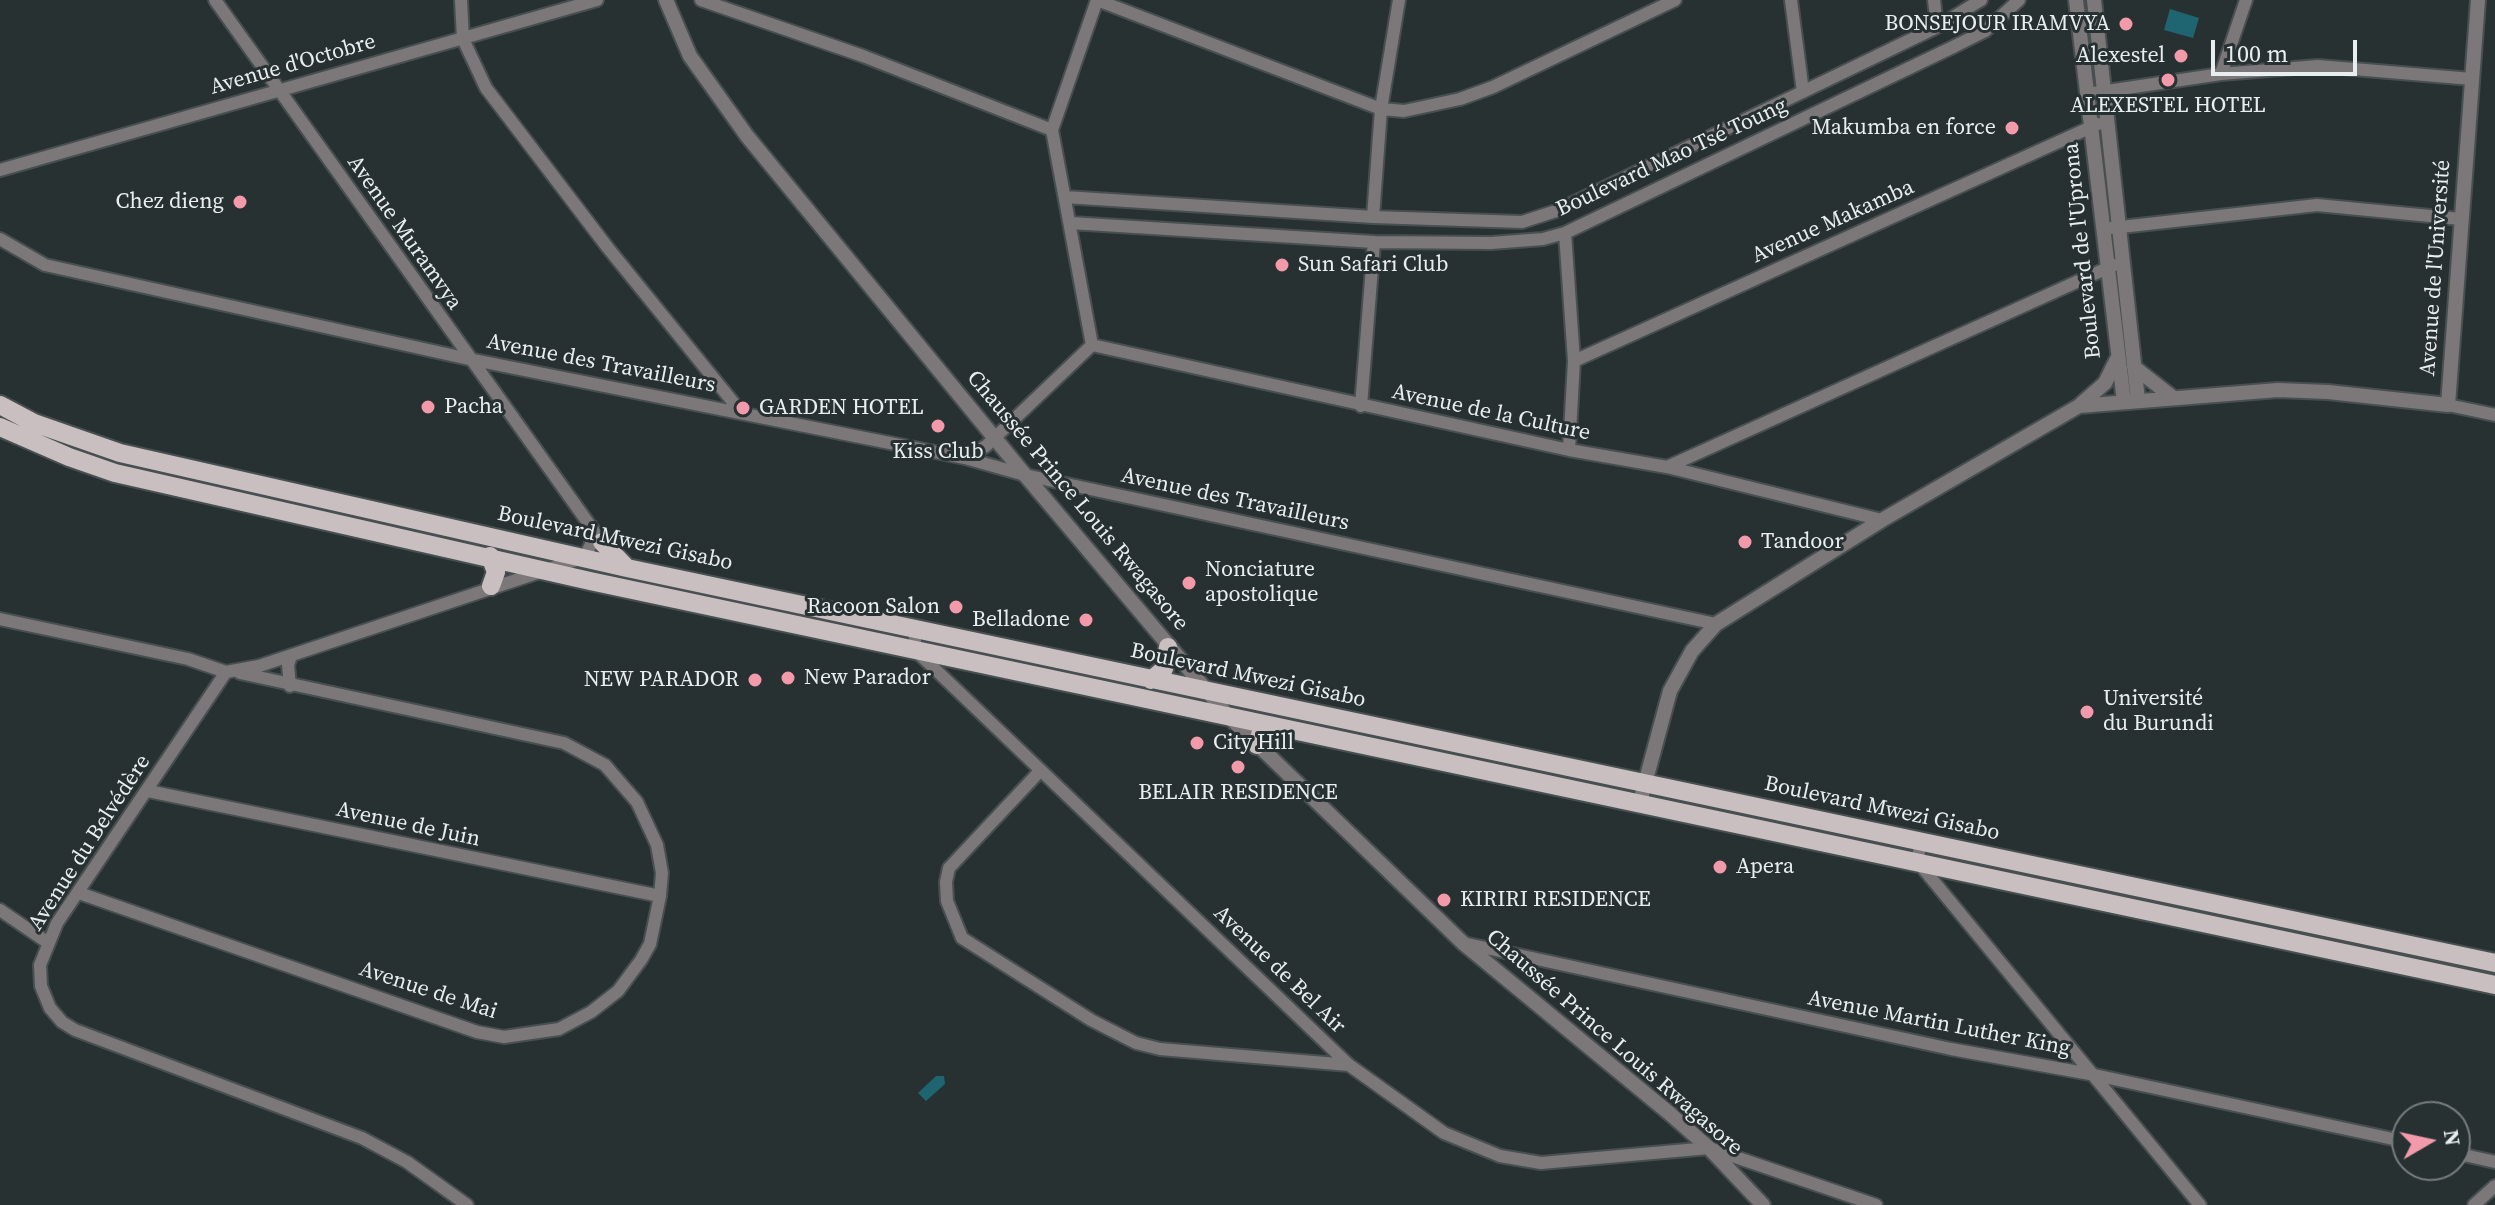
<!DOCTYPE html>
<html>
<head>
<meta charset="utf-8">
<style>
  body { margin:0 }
  #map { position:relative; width:2495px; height:1205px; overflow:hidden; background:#283132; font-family:"Source Serif 4",serif }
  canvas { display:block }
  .north { position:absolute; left:2391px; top:1101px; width:80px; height:80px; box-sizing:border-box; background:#283132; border:2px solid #757d7e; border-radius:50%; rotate:81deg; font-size:22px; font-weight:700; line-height:32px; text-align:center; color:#e8eeef }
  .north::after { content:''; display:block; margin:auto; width:28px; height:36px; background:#f39aaa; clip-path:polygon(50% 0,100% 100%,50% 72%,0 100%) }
  .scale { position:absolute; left:2211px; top:40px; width:146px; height:36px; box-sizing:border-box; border:4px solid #e8eeef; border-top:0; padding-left:10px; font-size:24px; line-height:28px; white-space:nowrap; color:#e8eeef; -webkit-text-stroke:6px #283132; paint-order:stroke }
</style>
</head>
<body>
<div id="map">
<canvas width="2495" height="1205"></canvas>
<div class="north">N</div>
<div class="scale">100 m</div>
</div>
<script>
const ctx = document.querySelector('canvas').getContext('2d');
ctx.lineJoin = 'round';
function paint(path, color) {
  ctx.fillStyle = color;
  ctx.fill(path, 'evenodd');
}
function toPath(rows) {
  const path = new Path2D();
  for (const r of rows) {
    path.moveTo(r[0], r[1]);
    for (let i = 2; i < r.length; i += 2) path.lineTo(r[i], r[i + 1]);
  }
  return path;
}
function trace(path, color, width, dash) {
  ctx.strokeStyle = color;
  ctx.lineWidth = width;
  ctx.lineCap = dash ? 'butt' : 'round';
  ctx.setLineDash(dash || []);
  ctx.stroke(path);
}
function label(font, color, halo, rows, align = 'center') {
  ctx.font = font + ' "Source Serif 4",serif';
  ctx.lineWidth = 6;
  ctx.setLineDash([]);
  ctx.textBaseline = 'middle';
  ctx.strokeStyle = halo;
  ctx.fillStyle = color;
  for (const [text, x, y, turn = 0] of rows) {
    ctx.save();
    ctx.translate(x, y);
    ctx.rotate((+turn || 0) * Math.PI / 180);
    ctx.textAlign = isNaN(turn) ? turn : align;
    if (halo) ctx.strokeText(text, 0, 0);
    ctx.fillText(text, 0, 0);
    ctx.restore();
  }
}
paint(toPath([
  [2170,9,2199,18,2193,38,2164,30],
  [936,1076,944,1076,945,1084,926,1101,918,1093]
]), '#1f6571');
const minor = toPath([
  [215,0,594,531],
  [461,0,463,39,486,88,608,248,741,412],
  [701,0,863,56,1052,130],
  [1791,0,1803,92],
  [1934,0,1937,27],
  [2221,74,2246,0],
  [2087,94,2221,74,2318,66,2472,79],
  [1052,130,1097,0,1381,109,1404,111,1460,99,1493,87,1675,0],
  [0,170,597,0],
  [1065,197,1373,217,1522,222,1556,211,1937,27,1981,0],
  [1373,217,1381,109,1399,0],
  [1071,223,1374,242,1491,243,1543,239,1565,233,1953,47,1985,31,2019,0],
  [2103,229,2317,205,2461,219],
  [1565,233,1574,361,1569,450],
  [0,239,45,265,469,359,965,458,1025,475,1716,624],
  [1092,345,1569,450,1667,467,1882,520],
  [1574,361,2098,124],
  [2448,405,2495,415],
  [1361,406,1374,242],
  [965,458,986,446,1092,345,1052,130],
  [1667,467,2114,265],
  [0,619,188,659,226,672],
  [915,630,915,650,1349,1065,1444,1133,1500,1156,1541,1163,1709,1148,1876,1205],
  [290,686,288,665,291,656],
  [1040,771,949,868,946,882,947,901,962,938,1091,1020,1136,1043,1160,1049,1349,1065],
  [148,791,660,896],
  [1921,843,1917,861,2200,1205],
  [79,893,477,1032,504,1037,559,1029,591,1012,618,991,641,960,650,944,660,896,662,873,657,845,637,802,605,765,564,743,240,673],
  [0,910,47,942],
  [1463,943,1951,1049,2090,1074,2407,1142],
  [2455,1153,2495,1162],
  [467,1205,407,1162,362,1138,75,1030,62,1022,50,1008,41,986,40,965,57,923,226,672,259,666,585,557,591,544,591,526],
  [2474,1205,2495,1186]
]);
const tertiary = toPath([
  [666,0,690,56,747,136,1025,475,1229,717,1463,943,1669,1113,1709,1148,1763,1205],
  [2076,0,2124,402],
  [2094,0,2138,400],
  [2134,367,2171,396],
  [2081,404,2105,383,2117,359],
  [1640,802,1670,691,1692,651,1716,624,1882,520,2079,406,2278,390,2328,392,2448,405,2478,0]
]);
const primary = toPath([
  [0,405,34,423,120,453,627,568,2495,963],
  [0,427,69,457,115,473,590,581,2495,985],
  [602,542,625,566],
  [490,556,496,572,491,586],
  [1151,680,1164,669,1168,647],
  [1257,745,1261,732,1269,725]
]);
trace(minor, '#474f50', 16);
trace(tertiary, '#474f50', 18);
trace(primary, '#474f50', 22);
trace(minor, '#7c7778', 12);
trace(tertiary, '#7c7778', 14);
trace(primary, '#c9bfc0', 18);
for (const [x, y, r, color] of [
  [2126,24,8,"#f39aaa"],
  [2181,56,8,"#f39aaa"],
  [2168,80,8,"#f39aaa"],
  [2012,128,8,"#f39aaa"],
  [240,202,8,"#f39aaa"],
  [1282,265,8,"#f39aaa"],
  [428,407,8,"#f39aaa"],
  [743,408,8,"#f39aaa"],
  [938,426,8,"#f39aaa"],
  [1745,542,8,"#f39aaa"],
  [1189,583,8,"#f39aaa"],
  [956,607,8,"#f39aaa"],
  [1086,620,8,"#f39aaa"],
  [788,678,8,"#f39aaa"],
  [755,680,8,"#f39aaa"],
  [2087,712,8,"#f39aaa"],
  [1197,743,8,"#f39aaa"],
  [1238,767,8,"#f39aaa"],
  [1720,867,8,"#f39aaa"],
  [1444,900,8,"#f39aaa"]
]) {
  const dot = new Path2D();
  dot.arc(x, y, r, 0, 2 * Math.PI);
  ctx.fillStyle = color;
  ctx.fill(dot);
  trace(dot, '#283132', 3);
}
label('22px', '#e8eeef', '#283132', [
  ["BONSEJOUR IRAMVYA",2110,24,"right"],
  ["Alexestel",2165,56,"right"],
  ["ALEXESTEL HOTEL",2168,106,"center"],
  ["Makumba en force",1996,128,"right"],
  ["Chez dieng",224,202,"right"],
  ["Sun Safari Club",1298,265],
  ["Pacha",444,407],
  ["GARDEN HOTEL",759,408],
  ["Kiss Club",938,452,"center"],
  ["Tandoor",1761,542],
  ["Nonciature",1205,570],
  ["apostolique",1205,595],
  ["Racoon Salon",940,607,"right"],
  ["Belladone",1070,620,"right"],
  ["New Parador",804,678],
  ["NEW PARADOR",739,680,"right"],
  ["Université",2103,699],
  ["du Burundi",2103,724],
  ["City Hill",1213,743],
  ["BELAIR RESIDENCE",1238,793,"center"],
  ["Apera",1736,867],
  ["KIRIRI RESIDENCE",1460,900]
], 'left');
label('22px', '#e8eeef', '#283132', [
  ["Avenue d'Octobre",293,65,-16],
  ["Boulevard Mao Tsé Toung",1672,158,-25],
  ["Avenue Makamba",1833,222,-24],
  ["Avenue Muramvya",404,233,55],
  ["Boulevard de l'Uprona",2083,251,-96],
  ["Avenue de l'Université",2436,268,-86],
  ["Avenue des Travailleurs",601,364,11],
  ["Avenue de la Culture",1491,413,12],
  ["Avenue des Travailleurs",1235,500,12],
  ["Chaussée Prince Louis Rwagasore",1077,501,50],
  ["Boulevard Mwezi Gisabo",615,539,12],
  ["Boulevard Mwezi Gisabo",1248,676,12],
  ["Boulevard Mwezi Gisabo",1882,809,12],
  ["Avenue de Juin",408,825,12],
  ["Avenue du Belvédère",90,843,-57],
  ["Avenue de Bel Air",1279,970,44],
  ["Avenue de Mai",428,991,18],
  ["Avenue Martin Luther King",1939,1024,11],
  ["Chaussée Prince Louis Rwagasore",1614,1043,41]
]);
</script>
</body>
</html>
